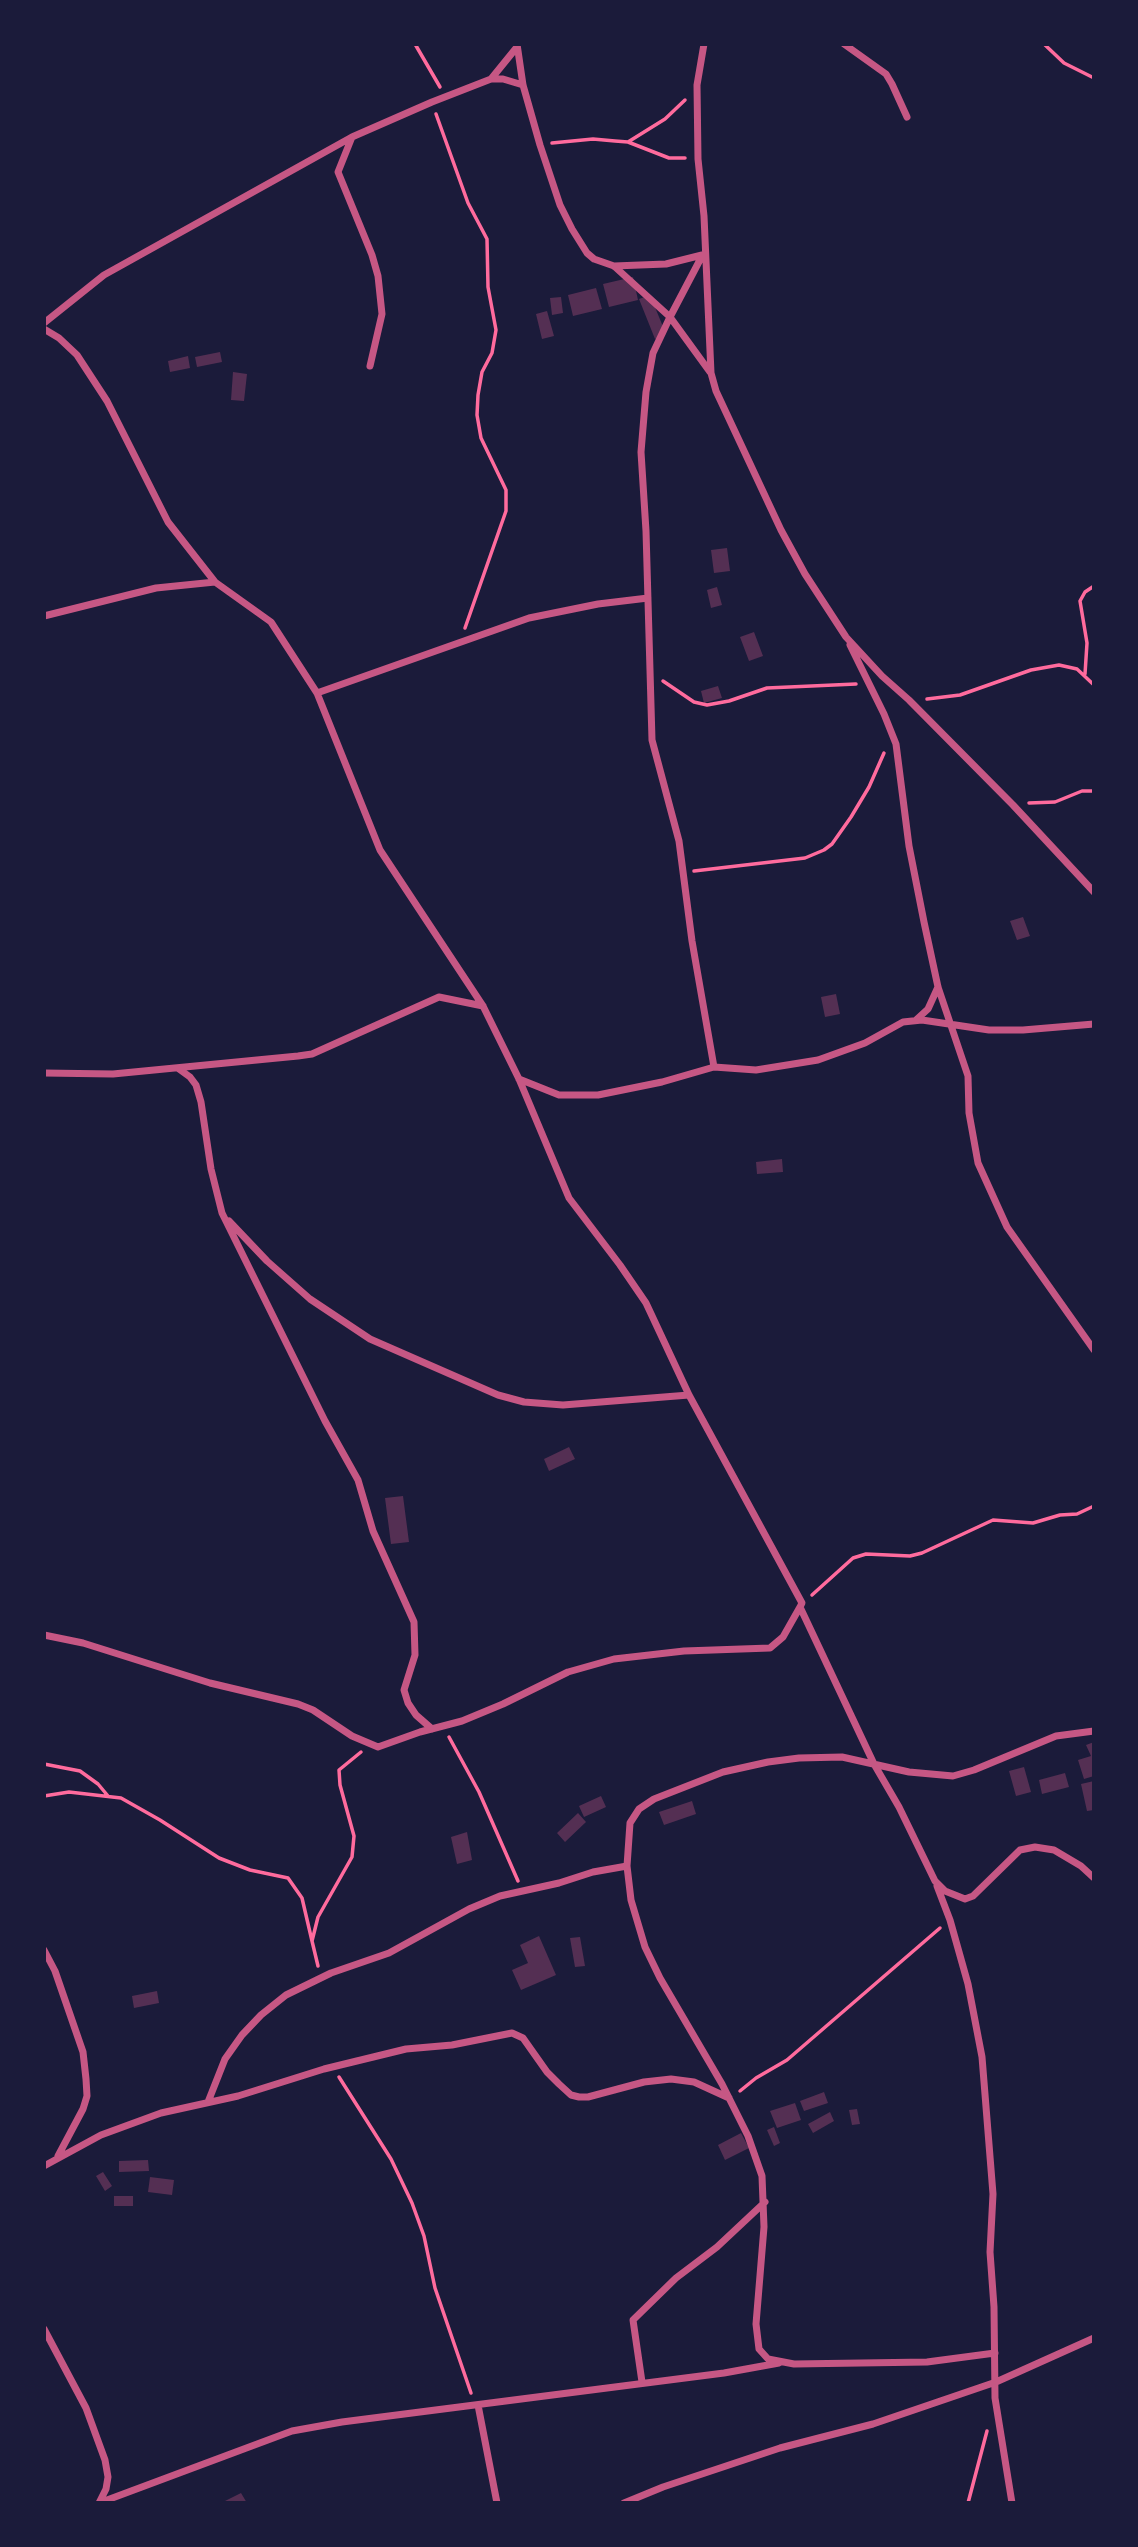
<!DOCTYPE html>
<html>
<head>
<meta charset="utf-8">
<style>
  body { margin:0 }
  #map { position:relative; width:1138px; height:2547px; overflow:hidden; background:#1b1b3a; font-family:"Roboto Condensed",sans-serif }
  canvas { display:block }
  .frame { position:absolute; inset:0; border:46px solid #1b1b3a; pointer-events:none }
</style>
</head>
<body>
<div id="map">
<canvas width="1138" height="2547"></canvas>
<div class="frame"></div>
</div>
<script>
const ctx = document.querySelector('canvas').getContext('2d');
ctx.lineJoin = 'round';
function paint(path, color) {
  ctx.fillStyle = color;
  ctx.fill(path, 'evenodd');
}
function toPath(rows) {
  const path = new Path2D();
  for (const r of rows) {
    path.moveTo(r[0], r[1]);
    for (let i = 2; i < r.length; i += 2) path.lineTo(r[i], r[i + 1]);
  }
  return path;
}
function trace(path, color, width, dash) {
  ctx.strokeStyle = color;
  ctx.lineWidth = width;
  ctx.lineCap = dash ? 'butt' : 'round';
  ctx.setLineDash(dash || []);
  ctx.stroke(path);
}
paint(toPath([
  [633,277,638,300,609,307,603,284],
  [596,288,602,309,573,316,568,295],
  [650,295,666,334,655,339,639,299],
  [561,297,563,313,552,315,550,298],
  [547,311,554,336,542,339,536,314],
  [220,352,222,362,197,367,195,357],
  [188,356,190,368,170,372,168,361],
  [233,372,247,374,244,401,231,400],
  [727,548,730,571,714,573,711,550],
  [717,587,722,605,711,608,707,590],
  [754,632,763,656,749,661,740,637],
  [718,686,722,698,704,703,701,691],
  [1023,917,1030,936,1017,940,1010,921],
  [836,994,840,1014,825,1017,821,997],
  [782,1159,783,1172,757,1174,756,1162],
  [569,1447,575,1459,549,1471,544,1459],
  [403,1496,409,1542,391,1544,385,1498],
  [1094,1742,1094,1776,1084,1779,1078,1760,1091,1756,1086,1745],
  [1024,1767,1031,1792,1016,1796,1009,1771],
  [1065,1773,1069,1787,1042,1794,1039,1780],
  [1094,1781,1094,1810,1087,1811,1081,1784],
  [601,1796,606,1807,584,1817,579,1806],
  [692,1801,696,1814,664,1825,659,1812],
  [578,1813,586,1822,565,1842,557,1833],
  [467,1832,472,1860,457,1864,451,1837],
  [539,1936,556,1975,521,1990,512,1970,528,1963,520,1945],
  [580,1937,585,1966,575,1967,570,1938],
  [157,1991,159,2003,134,2008,132,1996],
  [824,2092,828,2103,804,2111,800,2101],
  [795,2103,801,2120,777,2128,770,2111],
  [857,2109,860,2124,852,2125,849,2110],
  [830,2112,834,2121,813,2133,808,2124],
  [774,2127,780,2143,774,2146,767,2130],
  [741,2133,749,2148,725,2160,718,2145],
  [148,2160,149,2171,119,2172,119,2161],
  [103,2172,112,2186,105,2191,96,2176],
  [150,2177,174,2180,172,2195,148,2192],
  [114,2196,133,2196,133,2206,114,2206],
  [241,2493,247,2503,221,2503]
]), '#542f53');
trace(toPath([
  [415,44,440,87],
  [1044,44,1064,63,1094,78],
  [436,114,468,203,487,239,488,287,496,330,492,353,482,372,478,395,477,415,481,438,506,490,506,511,465,628],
  [628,142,665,119,685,100],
  [552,143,593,139,615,141,628,142,669,158,685,158],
  [1085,674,1087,643,1080,601,1085,592,1094,586],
  [663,681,694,702,707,705,729,701,767,688,856,684],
  [927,699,960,695,1031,670,1059,665,1077,669,1094,685],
  [1029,803,1055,802,1082,791,1094,791],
  [694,871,805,858,824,850,832,844,851,817,869,787,884,753],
  [812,1595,853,1558,866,1554,910,1556,922,1553,993,1520,1033,1523,1060,1515,1077,1514,1094,1506],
  [449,1737,479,1792,518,1881],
  [44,1764,80,1771,98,1784,108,1796],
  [44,1796,69,1792,121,1798,160,1820,219,1858,250,1870,288,1878,302,1898,312,1941],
  [318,1966,312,1941,318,1917,352,1857,354,1836,340,1785,339,1770,361,1752],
  [339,2077,391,2159,412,2203,424,2236,435,2288,471,2393],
  [740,2091,756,2078,787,2060,940,1928],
  [968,2503,987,2431]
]), '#ff6b9d', 3.5);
trace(toPath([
  [517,44,523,85,540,145,560,205,572,229,587,253,594,259,614,266,670,317,710,372],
  [704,44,697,85,698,159,704,216,711,373,716,391,781,530,805,574,846,637,882,676,909,700,1013,805,1094,892],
  [844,44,886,74,892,84,907,117],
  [491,79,517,47],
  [352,137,338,172,372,255,378,276,382,314,370,366],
  [702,256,670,317,653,353,646,392,641,452,646,531,652,740,679,841,692,941,714,1067],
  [614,266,666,264,702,255],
  [44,323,104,275,352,137,432,102,491,79,503,79,523,85],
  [44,329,59,338,77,355,107,401,168,522,215,582],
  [44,616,156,588,215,582,271,622,317,693,380,850,483,1006,519,1079,569,1198,620,1265,646,1303,689,1395,802,1603,800,1607,874,1764,899,1807,935,1881,945,1891,965,1899,973,1896,1020,1850,1035,1847,1054,1850,1081,1866,1094,1878],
  [850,645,884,714,896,744,909,846,924,922,938,987,968,1076,969,1113,978,1163,1007,1227,1094,1350],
  [317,693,529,618,598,604,648,598],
  [916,1020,928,1009,938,987],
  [179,1069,190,1077,196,1085,201,1102,211,1169,222,1213,325,1421,358,1480,373,1531,414,1622,415,1655,404,1690,408,1703,416,1715,432,1729],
  [44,1073,113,1074,298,1056,312,1054,439,997,483,1006],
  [519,1079,559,1095,598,1095,662,1082,714,1067,756,1070,818,1060,865,1043,903,1022,922,1020,989,1030,1023,1030,1094,1024],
  [229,1221,267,1261,310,1299,370,1339,498,1395,524,1402,563,1405,689,1395],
  [44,1635,83,1643,210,1683,298,1704,313,1710,352,1736,378,1747,420,1732,462,1721,503,1704,568,1672,614,1659,684,1651,770,1648,783,1637,800,1607],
  [937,1886,950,1920,968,1984,982,2057,993,2194,990,2252,994,2307,995,2398,1012,2503],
  [44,1950,55,1971,83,2052,86,2079,87,2096,83,2109,58,2156],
  [208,2102,225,2059,242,2035,261,2015,286,1995,331,1973,389,1953,469,1909,500,1896,559,1883,593,1872,627,1866],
  [44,2166,101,2135,161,2113,238,2096,324,2069,406,2049,452,2045,512,2033,523,2038,547,2072,559,2084,571,2095,579,2097,588,2097,644,2082,671,2079,694,2082,729,2098],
  [44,2329,86,2408,105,2460,108,2477,106,2489,99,2503],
  [995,2353,927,2362,794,2364,768,2359,759,2349,756,2324,764,2227,762,2176,748,2136,722,2084,660,1978,645,1947,631,1900,627,1866,630,1823,639,1809,654,1799,723,1772,768,1762,799,1758,842,1757,909,1772,953,1776,974,1770,1056,1736,1094,1731],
  [642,2382,633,2320,676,2278,717,2247,765,2202],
  [478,2405,497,2503],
  [99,2503,292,2431,342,2422,724,2373,779,2363],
  [624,2503,663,2487,780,2448,873,2424,996,2382,1094,2338]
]), '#c65784', 7);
</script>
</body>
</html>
